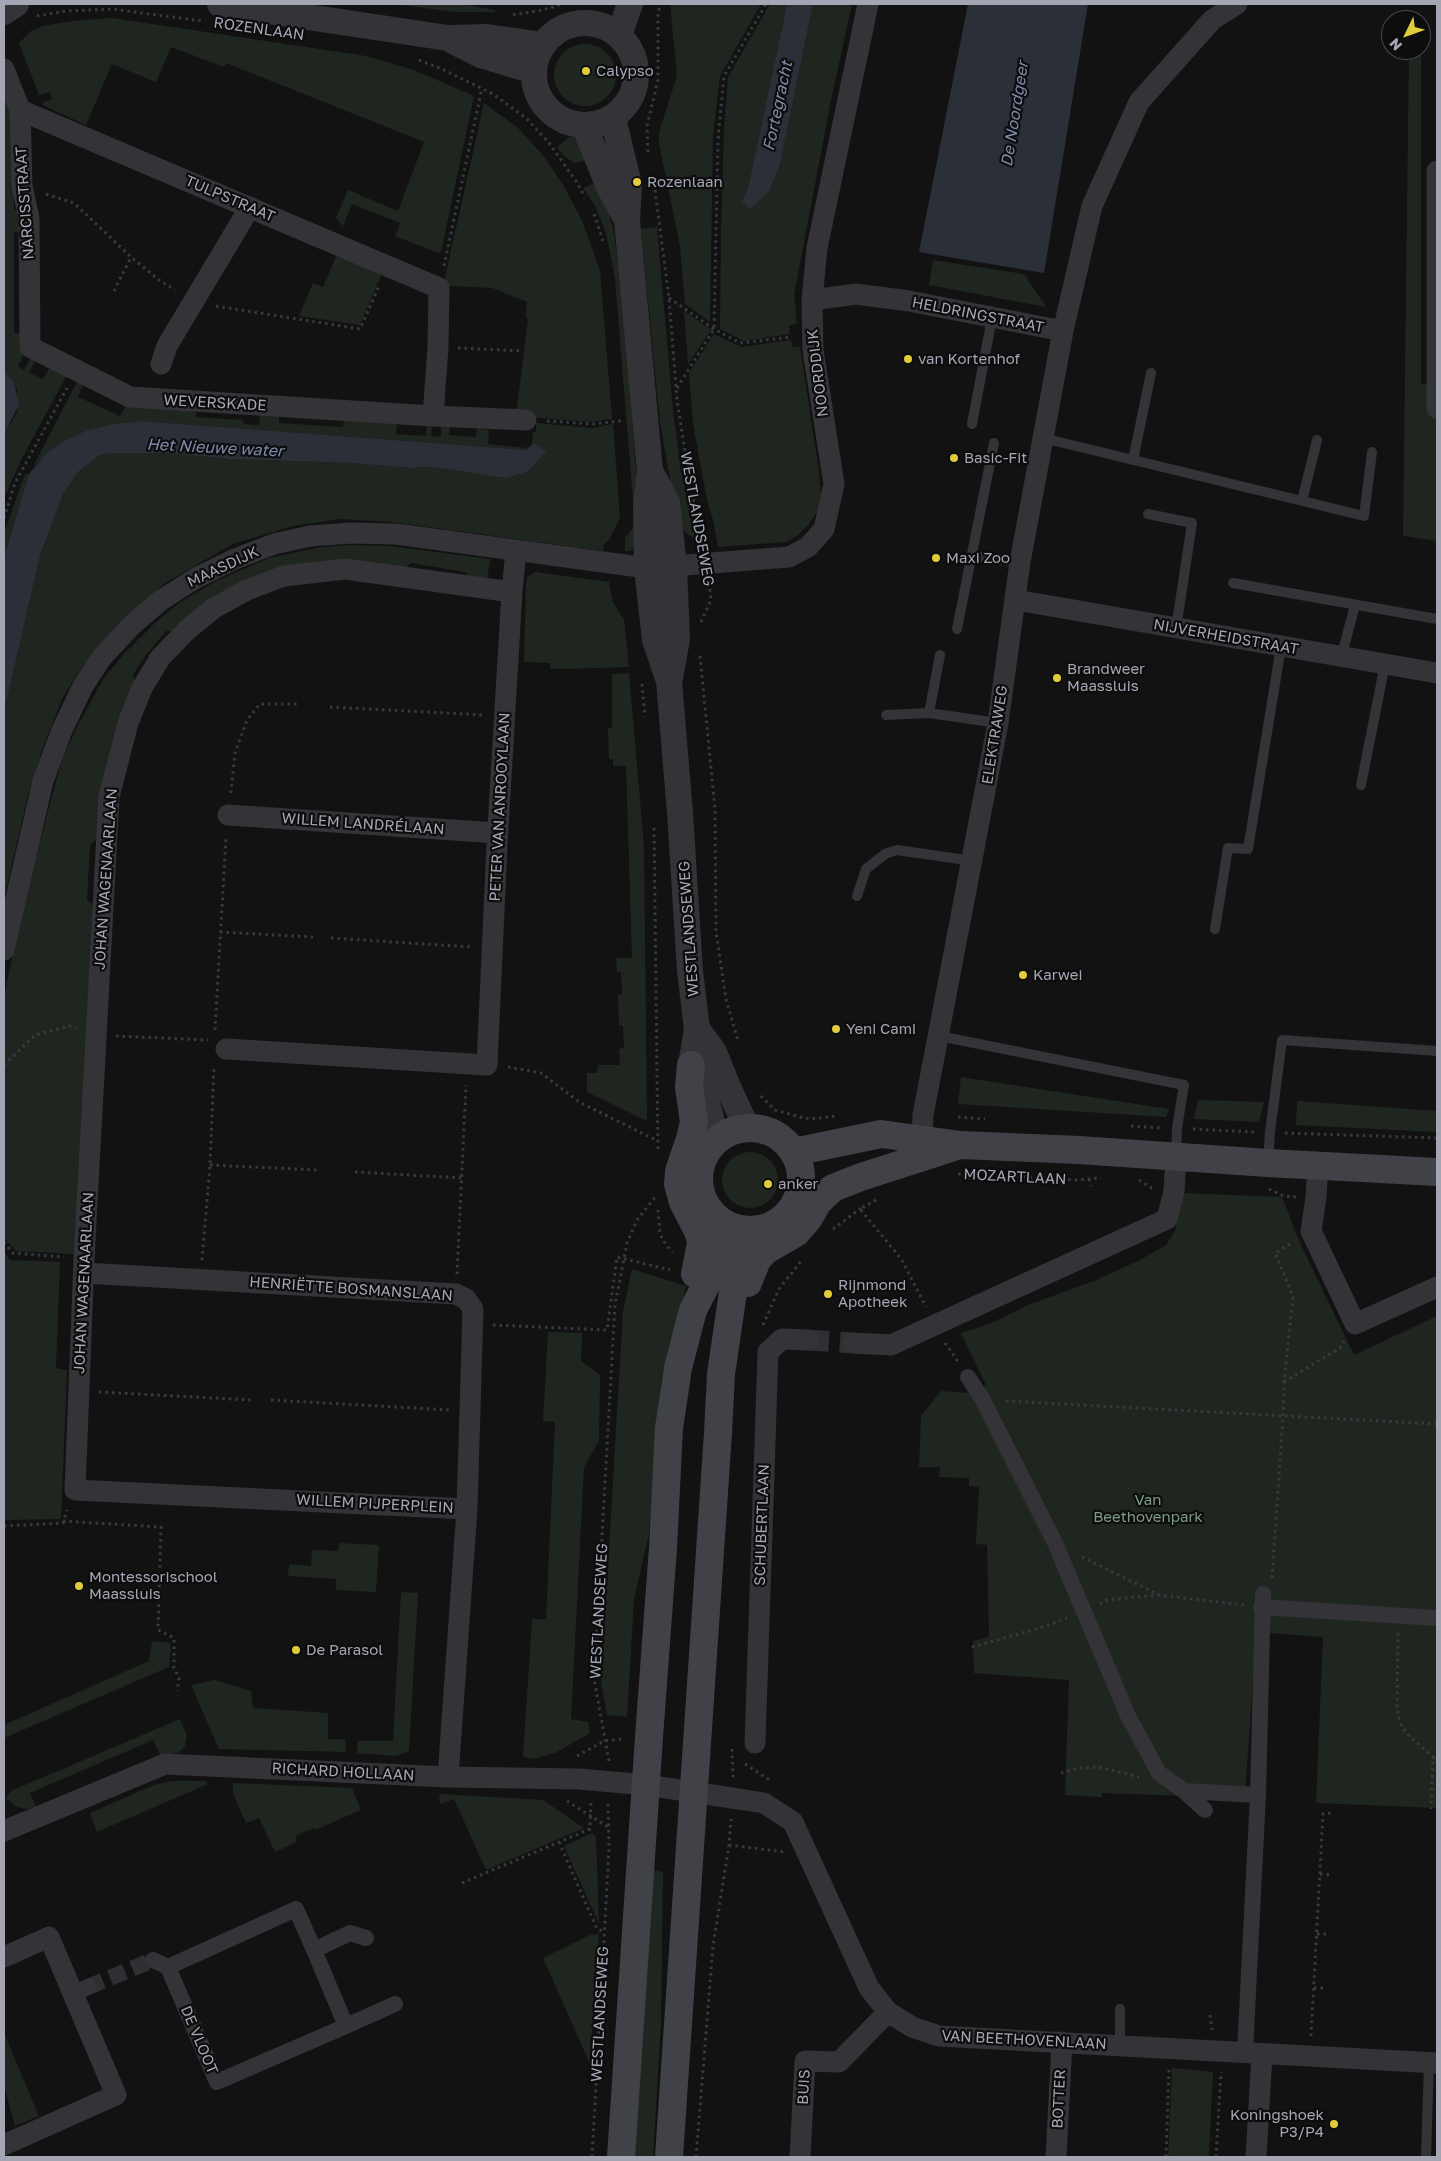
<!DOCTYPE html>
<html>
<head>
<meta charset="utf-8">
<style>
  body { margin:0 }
  #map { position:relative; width:1441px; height:2161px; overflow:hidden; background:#121213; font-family:"Golos Text",sans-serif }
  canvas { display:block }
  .frame { position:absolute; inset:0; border:5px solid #a5a6b3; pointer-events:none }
  .north { position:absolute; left:1381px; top:10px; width:50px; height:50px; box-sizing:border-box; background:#0d0d0e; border:1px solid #4a4a50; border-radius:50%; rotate:228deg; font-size:14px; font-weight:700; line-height:20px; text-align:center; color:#a5a6b3 }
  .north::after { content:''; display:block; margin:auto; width:18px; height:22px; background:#e1cc3c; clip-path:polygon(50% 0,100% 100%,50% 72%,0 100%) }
</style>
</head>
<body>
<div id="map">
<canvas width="1441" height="2161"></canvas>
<div class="frame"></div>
<div class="north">N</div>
</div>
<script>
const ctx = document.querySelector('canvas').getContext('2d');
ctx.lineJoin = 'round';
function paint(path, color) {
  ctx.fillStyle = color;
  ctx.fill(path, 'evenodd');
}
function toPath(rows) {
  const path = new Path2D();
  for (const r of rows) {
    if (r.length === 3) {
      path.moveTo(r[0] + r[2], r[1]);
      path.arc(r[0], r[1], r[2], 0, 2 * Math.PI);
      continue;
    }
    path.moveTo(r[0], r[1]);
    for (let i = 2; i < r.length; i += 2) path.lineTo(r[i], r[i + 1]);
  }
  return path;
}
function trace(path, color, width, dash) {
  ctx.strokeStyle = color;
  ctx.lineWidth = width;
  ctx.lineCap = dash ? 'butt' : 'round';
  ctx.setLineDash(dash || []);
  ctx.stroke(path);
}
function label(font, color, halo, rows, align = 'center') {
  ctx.font = font + ' "Golos Text",sans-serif';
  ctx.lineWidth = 4.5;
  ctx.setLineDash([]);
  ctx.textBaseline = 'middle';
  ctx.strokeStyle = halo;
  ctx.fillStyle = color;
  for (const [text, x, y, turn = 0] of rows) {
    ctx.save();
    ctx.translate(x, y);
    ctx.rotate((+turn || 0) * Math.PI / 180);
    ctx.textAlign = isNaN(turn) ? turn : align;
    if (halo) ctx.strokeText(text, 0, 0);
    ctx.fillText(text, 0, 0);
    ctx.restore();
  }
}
paint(toPath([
  [393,4,462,4,495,10,495,12,456,12],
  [670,4,761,4,720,76,713,136,710,322,685,304,680,246,659,144,659,132,677,76],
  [770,4,787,4,748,188,742,201,780,164,813,4,852,4,830,105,794,295,797,323,789,326,790,334,744,341,720,329,721,231,724,129,728,77],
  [112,18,366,56,414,70,474,96,441,252,438,253,395,236,400,223,352,204,343,226,336,218,348,190,398,211,424,142,226,63,224,67,171,47,156,82,112,64,86,125,44,106,42,103,52,99,50,92,39,95,19,43,31,31,43,26,72,21],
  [585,75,31],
  [1409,50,1421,50,1421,384,1429,384,1430,410,1437,420,1437,541,1403,536],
  [4,95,10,111,14,132,14,209,23,218,22,232,14,232,14,333,22,333,24,354,18,366,24,370,31,357,35,360,29,373,43,379,50,367,67,375,22,458,6,494,4,491,4,435,17,412,17,389,4,371],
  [484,103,518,128,542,154,564,186,582,221,600,270,612,419,591,422,516,416,528,319,526,318,527,302,492,288,448,286,444,282],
  [571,136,577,140,590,160,574,163,564,156,557,147],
  [599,181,613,228,623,294,641,537,637,546,630,551,625,551,625,538,635,525,615,279,606,233,595,206,583,188],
  [657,227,673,411,681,471,695,540,678,526,660,422,641,229],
  [338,252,383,271,360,325,299,316,313,283,323,287],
  [933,260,1024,274,1046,307,929,285],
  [684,311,711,330,688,364],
  [714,334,741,347,791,340,793,347,800,347,819,472,821,496,817,512,808,525,798,535,786,542,718,547,713,520,707,500,693,424,689,373],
  [78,380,84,383,78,397,120,416,127,404,196,408,196,417,243,420,244,424,259,425,260,414,279,414,279,423,343,427,344,419,397,420,396,434,426,436,427,422,432,423,431,436,441,437,441,426,450,427,449,435,476,437,477,428,489,430,488,444,527,448,532,444,533,432,536,432,536,423,592,428,613,424,620,518,609,540,604,544,603,551,392,522,341,519,293,526,233,544,165,583,108,635,80,670,62,699,43,747,28,795,4,899,4,712,40,556,63,494,79,471,100,455,111,453,167,453,229,459,351,463,412,468,431,467,506,478,527,472,534,446,527,450,142,421,115,424,60,443,33,467],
  [25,474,29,474,4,557,4,533],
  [349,545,390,546,490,559,487,581,470,578,465,572,411,563,404,569,331,562,174,631,166,631,146,655,133,675,135,683,96,839,90,845,87,899,93,906,74,1254,16,1251,4,1238,4,996,21,915,51,800,63,757,79,723,104,678,123,655,155,623,179,603,214,582,269,558,322,547],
  [536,572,609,582,613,602,624,620,629,667,566,669,550,669,550,663,524,662,526,583,528,576],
  [629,673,644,846,647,1121,587,1092,587,1073,597,1073,598,1065,620,1065,619,1049,624,1048,623,1026,619,1025,618,995,622,994,621,972,617,972,616,958,632,958,626,766,613,766,613,759,609,759,608,728,612,728,612,674],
  [961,1077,1169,1109,1166,1117,958,1104],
  [1198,1100,1264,1102,1259,1122,1194,1119],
  [1297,1101,1437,1111,1437,1132,1296,1125],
  [750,1180,28],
  [1180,1193,1282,1197,1300,1243,1354,1355,1437,1316,1437,1808,1316,1803,1323,1637,1256,1632,1245,1798,1102,1793,1102,1797,1065,1795,1069,1680,974,1673,973,1641,989,1637,987,1545,976,1544,979,1487,969,1486,969,1478,939,1477,940,1467,919,1467,921,1416,941,1391,969,1393,986,1385,961,1333,989,1324,1028,1305,1094,1281,1140,1260,1166,1245,1176,1229],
  [4,1252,10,1260,60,1262,56,1368,67,1370,61,1519,4,1520],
  [632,1269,686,1286,661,1381,649,1533,634,1599,627,1717,607,1715,601,1683,623,1311],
  [548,1332,582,1333,581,1361,600,1375,599,1441,584,1467,571,1719,588,1722,590,1733,555,1753,534,1759,523,1757,532,1619,546,1619,555,1422,543,1421],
  [339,1543,379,1545,376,1592,336,1590,336,1576,336,1579,288,1576,289,1564,311,1566,312,1550,338,1551],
  [401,1592,418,1593,409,1751,396,1756,357,1753,358,1741,393,1741],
  [152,1641,171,1643,169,1667,4,1738,4,1725,149,1661],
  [215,1680,251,1691,253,1708,328,1713,328,1739,345,1739,346,1752,219,1749,191,1685],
  [180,1719,187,1736,185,1746,178,1753,160,1755,153,1740,30,1793,36,1807,27,1809,17,1807,6,1798,11,1791],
  [172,1781,206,1781,208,1784,97,1832,90,1813,154,1785],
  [233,1783,352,1788,361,1810,315,1830,314,1828,295,1836,297,1842,275,1852,259,1818,246,1823,233,1794],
  [440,1794,543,1800,584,1828,486,1870,454,1799,441,1804,439,1800],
  [592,1833,596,1837,599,1924,564,1846],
  [651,1869,663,1872,661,2024,653,2157,633,2157],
  [599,1934,590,2064,543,1958,590,1935],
  [4,2033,39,2116,15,2126,4,2086],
  [1172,2068,1213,2072,1209,2157,1168,2157]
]), '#1f2620');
paint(toPath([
  [787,4,813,4,780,164,769,191,750,209,742,201,748,188],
  [968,4,1088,4,1044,273,919,252],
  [4,371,14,383,19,404,4,435],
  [142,421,527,450,535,443,546,452,527,472,506,478,431,467,412,468,350,463,229,459,167,453,111,453,100,455,79,471,63,494,40,556,4,712,4,557,29,474,47,453,60,443,88,430,115,424]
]), '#2b3038');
trace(toPath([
  [88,1987,153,1960]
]), '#2f3033', 16, [16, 8]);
trace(toPath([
  [808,1340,853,1343]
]), '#2f3033', 21, [21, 11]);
trace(toPath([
  [513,15,542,10,563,4],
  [37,16,66,11,112,9,202,21],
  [419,60,442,69,493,94,527,119,549,143,576,181,585,197],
  [648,152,647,126,658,80,658,15,660,4],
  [655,190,669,298,677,400,691,490,703,542],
  [46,194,74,203,131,257,159,280,175,290],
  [594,214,603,241],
  [444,266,482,88],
  [114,291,131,257],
  [669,298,714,329,740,343,792,337],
  [216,306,360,329,379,286],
  [458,348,522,351],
  [677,388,714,329,718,140,724,76,766,4],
  [547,421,592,424,621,421],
  [4,518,15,483,67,388],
  [701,622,711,600,709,583],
  [700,656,715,809,716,932,726,999,738,1041],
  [642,684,645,717],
  [330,707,484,715],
  [231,793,235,753,247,720,260,704,298,704],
  [654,828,658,1152],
  [220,932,313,937],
  [331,938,472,947],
  [215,1030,226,837],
  [116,1036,208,1040],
  [4,1065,35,1035,70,1026,76,1028],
  [508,1067,541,1073,581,1103,658,1141],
  [761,1096,775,1110,800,1117,811,1119,835,1116],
  [958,1117,985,1119],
  [1131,1126,1162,1128],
  [1193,1129,1254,1132],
  [1285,1133,1437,1138],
  [210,1165,318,1170],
  [355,1172,462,1178],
  [966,1173,969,1180],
  [958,1174,966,1173,1076,1180,1101,1178],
  [1027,1177,1030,1185],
  [1089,1179,1091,1186],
  [1139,1180,1153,1189],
  [1269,1189,1284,1196,1296,1197],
  [876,1200,860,1209,902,1260,926,1307],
  [658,1210,660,1234,666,1245,673,1252],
  [833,1229,860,1209,858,1205],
  [4,1242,13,1253,64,1257],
  [202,1260,210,1165,214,1066],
  [457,1274,466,1085],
  [493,1325,607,1330,617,1257,670,1270],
  [763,1325,779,1289,802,1260],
  [945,1343,959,1363],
  [1284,1382,1340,1348,1344,1341],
  [99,1392,252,1400],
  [271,1400,450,1410],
  [1006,1401,1437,1424],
  [63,1521,161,1527,158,1630,174,1638,174,1668,179,1678,177,1691],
  [4,1526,63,1523,67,1510],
  [1082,1557,1159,1595,1244,1605],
  [1272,1578,1283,1417,1284,1382,1293,1296,1275,1253,1293,1242],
  [1100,1604,1107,1600,1158,1595],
  [1398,1633,1397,1709,1400,1723,1407,1734,1433,1757,1431,1809],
  [972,1647,1040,1628,1067,1618],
  [732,1749,733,1777],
  [577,1756,604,1741,624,1739],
  [1433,1757,1437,1760],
  [609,1761,594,1679,615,1305,627,1243,637,1220,656,1196],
  [745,1764,771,1781],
  [1061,1773,1079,1768,1099,1767,1139,1777],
  [567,1801,608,1827],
  [559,1842,597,1929,605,1932],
  [729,1845,784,1852],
  [1320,1874,1331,1875],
  [462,1883,590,1829,591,1800],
  [1317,1934,1329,1934],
  [1314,1988,1327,1988],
  [1210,2015,1212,2030],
  [1311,2036,1323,1814,1333,1813],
  [592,2157,609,1848,608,1802],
  [696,2157,713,1946,729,1845,731,1819],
  [1166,2157,1169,2070],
  [1216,2157,1221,2072]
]), '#393a3f', 3, [2.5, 4]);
trace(toPath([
  [972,424,992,318],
  [1043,438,1364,516,1372,452],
  [1133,460,1151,373],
  [1302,501,1317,440],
  [1148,514,1192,523,1176,629],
  [972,556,1020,562],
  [1233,583,1437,619],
  [957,629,994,443],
  [1341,658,1355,605],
  [929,713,940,655],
  [886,715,929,713,998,723],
  [1361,785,1385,664],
  [857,896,866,869,885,854,897,850,973,861],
  [1215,929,1228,848,1248,849,1281,647],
  [939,1036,1184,1085,1177,1128,1176,1156],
  [1268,1162,1270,1132,1282,1040,1437,1051],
  [1120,2045,1120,2009],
  [1426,2157,1429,2063]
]), '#333338', 10);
trace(toPath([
  [968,1377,983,1400,1055,1543,1128,1716,1159,1773,1184,1791,1258,1795],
  [1261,1607,1437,1618],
  [1184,1791,1205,1810],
  [153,1960,168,1967,217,2082,346,2026,314,1950],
  [168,1967,296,1909,314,1950,350,1933,366,1938],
  [73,1993,88,1987],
  [346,2026,395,2004],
  [1245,2052,1258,1795,1263,1594]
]), '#333338', 16);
trace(toPath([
  [4,69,20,110,22,186,29,218,30,347,130,397,433,416,526,420],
  [20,110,439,288,438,347,433,416],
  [1437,171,1437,408],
  [812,300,856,294,909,301,1063,331],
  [161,364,167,346,250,207],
  [1016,600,1437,673],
  [228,815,498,833],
  [4,950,43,781,62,730,83,686,102,657,132,625,160,601,196,578,235,559,274,544,310,536,352,533,396,534,647,568,789,557,808,547,824,529,834,484,813,350,812,300,817,248,868,4],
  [226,1049,487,1065,497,845,512,592,516,550],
  [922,1139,923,1115,998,723,1020,562,1063,331,1092,206,1139,102,1212,20,1237,4],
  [1318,1166,1316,1197,1311,1231,1355,1324,1437,1287],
  [84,1273,456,1294,466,1299,473,1309,467,1509],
  [853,1343,891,1345,1167,1219,1174,1191,1176,1157],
  [755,1743,768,1352,782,1339,808,1340],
  [448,1777,467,1509,75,1490,84,1259,109,797,128,723,142,688,160,658,187,630,214,608,247,590,284,576,345,569,512,592],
  [4,1831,165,1764,448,1777,579,1779,646,1785,732,1798,764,1803,793,1822,869,1988,888,2012,912,2027,939,2036,1437,2063],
  [4,1957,49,1937,116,2095,4,2145],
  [800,2157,805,2061,839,2062,888,2012],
  [1056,2157,1062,2042],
  [1256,2157,1262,2054]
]), '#333338', 21);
trace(toPath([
  [220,4,448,38,487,37,543,45],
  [4,12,16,4],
  [585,74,51],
  [619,35,630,4],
  [451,40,481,55,534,71],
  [613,118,629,185,627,220,650,471,646,505,647,568,655,640,669,681,680,813,690,971,697,1029,691,1065,705,1096,717,1140],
  [584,125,609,187,627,220],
  [650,471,667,502,674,566,677,639,670,678],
  [697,1029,714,1052,728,1087,747,1128]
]), '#333338', 26);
trace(toPath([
  [691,1065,689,1087,694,1122,690,1139,679,1171,678,1184,683,1202,699,1233,701,1243,695,1274],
  [750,1179,51],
  [794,1152,881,1134,961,1145,1079,1150,1268,1163,1437,1172],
  [748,1283,757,1260,765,1251,796,1233,809,1218,818,1202,833,1188,861,1177,954,1147],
  [621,2157,649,1737,663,1548,669,1428,678,1368,693,1310,709,1279,724,1223],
  [669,2157,718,1433,721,1374,734,1285,752,1231]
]), '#414248', 28);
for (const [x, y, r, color] of [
  [586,71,5,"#e1cc3c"],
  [637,182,5,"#e1cc3c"],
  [908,359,5,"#e1cc3c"],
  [954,458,5,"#e1cc3c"],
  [936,558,5,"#e1cc3c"],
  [1057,678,5,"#e1cc3c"],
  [1023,975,5,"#e1cc3c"],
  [836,1029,5,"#e1cc3c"],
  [768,1184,5,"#e1cc3c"],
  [828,1294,5,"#e1cc3c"],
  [79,1586,5,"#e1cc3c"],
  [296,1650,5,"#e1cc3c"],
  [1334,2124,5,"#e1cc3c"]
]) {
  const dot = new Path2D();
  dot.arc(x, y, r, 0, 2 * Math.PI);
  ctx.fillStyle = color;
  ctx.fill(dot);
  trace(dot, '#0d0d0e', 2);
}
label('15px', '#a5a6b3', '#0d0d0e', [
  ["ROZENLAAN",259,29,8],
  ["TULPSTRAAT",230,199,23],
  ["NARCISSTRAAT",25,203,-94],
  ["HELDRINGSTRAAT",978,315,11],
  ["NOORDDIJK",818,373,-97],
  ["WEVERSKADE",215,403,3],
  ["WESTLANDSEWEG",697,519,80],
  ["MAASDIJK",223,567,-25],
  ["NIJVERHEIDSTRAAT",1226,637,10],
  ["ELEKTRAWEG",995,735,-81],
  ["PETER VAN ANROOYLAAN",500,807,-87],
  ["WILLEM LANDRÉLAAN",363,824,4],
  ["JOHAN WAGENAARLAAN",106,879,-86],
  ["WESTLANDSEWEG",689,929,-94],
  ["MOZARTLAAN",1015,1177,3],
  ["JOHAN WAGENAARLAAN",84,1283,-87],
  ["HENRIËTTE BOSMANSLAAN",351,1289,4],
  ["WILLEM PIJPERPLEIN",375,1504,3],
  ["SCHUBERTLAAN",762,1525,-88],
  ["WESTLANDSEWEG",599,1611,-87],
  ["RICHARD HOLLAAN",343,1772,3],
  ["WESTLANDSEWEG",600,2014,-87],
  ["DE VLOOT",199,2040,67],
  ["VAN BEETHOVENLAAN",1024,2040,3],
  ["BUIS",804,2087,-87],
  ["BOTTER",1059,2099,-87]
]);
label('15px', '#a5a6b3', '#0d0d0e', [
  ["Calypso",596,71],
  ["Rozenlaan",647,182],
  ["van Kortenhof",918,359],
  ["Basic-Fit",964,458],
  ["Maxi Zoo",946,558],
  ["Brandweer",1067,669],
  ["Maassluis",1067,686],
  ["Karwei",1033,975],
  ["Yeni Cami",846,1029],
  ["anker",778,1184],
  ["Rijnmond",838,1285],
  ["Apotheek",838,1302],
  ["Montessorischool",89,1577],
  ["Maassluis",89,1594],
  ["De Parasol",306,1650],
  ["Koningshoek",1324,2115,"right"],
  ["P3/P4",1324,2132,"right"]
], 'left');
label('15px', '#7d9c85', '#0d0d0e', [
  ["Van",1148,1500],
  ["Beethovenpark",1148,1517]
]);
label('italic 16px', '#7e8dab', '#0d0d0e', [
  ["Fortegracht",778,106,-78],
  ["De Noordgeer",1015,114,-81],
  ["Het Nieuwe water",215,448,3]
]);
</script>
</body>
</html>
